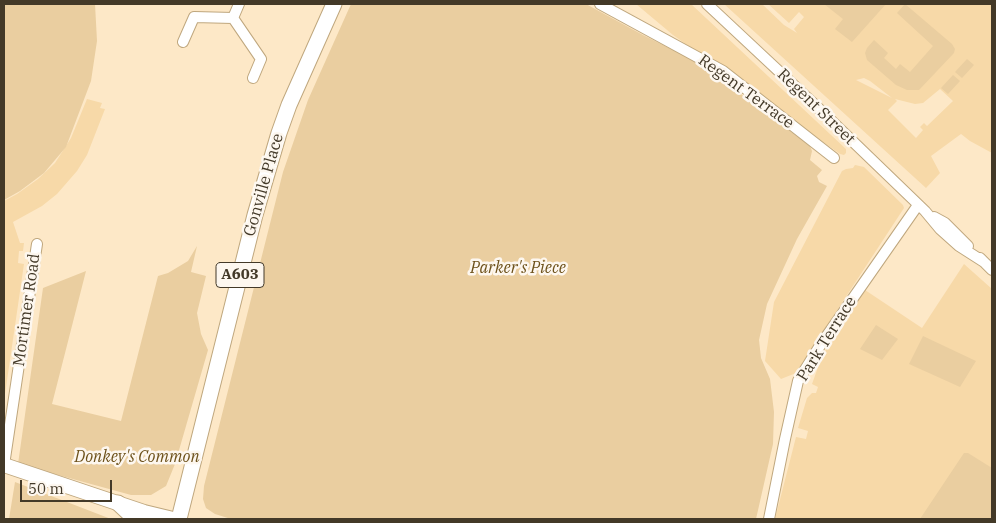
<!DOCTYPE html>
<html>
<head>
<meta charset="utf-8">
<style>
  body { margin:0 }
  #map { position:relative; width:996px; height:523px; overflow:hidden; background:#fde8c7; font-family:"IBM Plex Serif",serif }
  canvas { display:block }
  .frame { position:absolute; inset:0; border:5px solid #433928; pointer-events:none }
  .scale { position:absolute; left:20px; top:480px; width:92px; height:22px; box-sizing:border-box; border:2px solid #433928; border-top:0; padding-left:6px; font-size:15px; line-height:18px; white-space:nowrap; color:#433928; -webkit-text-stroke:4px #fdf7ef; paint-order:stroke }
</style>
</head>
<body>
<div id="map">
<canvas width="996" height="523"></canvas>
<div class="frame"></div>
<div class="scale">50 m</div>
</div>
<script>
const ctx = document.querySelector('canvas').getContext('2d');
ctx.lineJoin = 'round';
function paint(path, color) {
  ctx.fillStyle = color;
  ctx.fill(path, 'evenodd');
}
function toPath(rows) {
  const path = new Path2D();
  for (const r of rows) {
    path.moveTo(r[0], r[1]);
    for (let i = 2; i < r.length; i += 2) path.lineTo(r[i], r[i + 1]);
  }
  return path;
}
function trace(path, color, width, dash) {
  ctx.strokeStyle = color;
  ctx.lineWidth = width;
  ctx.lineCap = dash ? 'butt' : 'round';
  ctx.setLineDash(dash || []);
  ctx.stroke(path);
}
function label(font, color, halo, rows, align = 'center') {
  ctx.font = font + ' "IBM Plex Serif",serif';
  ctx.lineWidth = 5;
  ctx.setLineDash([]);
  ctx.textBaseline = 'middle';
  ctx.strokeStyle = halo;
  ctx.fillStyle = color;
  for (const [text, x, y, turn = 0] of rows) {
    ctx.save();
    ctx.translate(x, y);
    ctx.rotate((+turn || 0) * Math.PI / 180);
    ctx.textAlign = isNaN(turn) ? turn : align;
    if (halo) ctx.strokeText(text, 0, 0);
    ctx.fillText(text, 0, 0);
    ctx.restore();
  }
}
paint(toPath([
  [636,4,691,4,846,149,846,153,844,155,840,154,673,35],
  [724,4,762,4,784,25,797,33,794,29,804,17,799,12,789,23,768,4,992,4,992,153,970,141,961,134,931,156,940,173,926,188],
  [864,78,870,81,892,98,856,80],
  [940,89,953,101,927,126,924,123,920,127,923,130,916,138,888,110,897,101,895,99,915,104,923,103],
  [87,99,102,103,100,108,105,109,87,155,77,171,57,194,42,206,13,222,20,243,24,243,23,251,19,251,18,263,24,264,4,401,4,201,17,194,38,179,55,163,71,138],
  [855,165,864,167,903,205,904,208,796,373,781,379,765,361,774,302,842,171,846,169,853,168],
  [964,264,992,289,992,519,775,519,796,437,806,439,808,431,798,428,807,398,812,393,816,393,818,387,812,384,822,356,865,290,922,328]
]), '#f7d9a8');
paint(toPath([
  [4,4,95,4,97,41,91,81,66,147,44,173,20,191,4,200],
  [351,4,586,4,643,35,701,64,810,146,812,151,810,160,822,170,817,176,819,182,827,186,797,239,767,304,759,340,761,358,770,379,774,412,773,444,756,519,231,519,215,514,206,508,203,499,204,486,283,172,308,100],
  [824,4,886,4,852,42,835,29,843,19],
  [905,4,952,44,955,49,954,53,919,90,907,90,896,85,867,60,865,53,867,48,874,40,888,53,884,58,896,69,900,64,910,72,933,46,897,13],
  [967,59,974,65,962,78,955,72],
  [953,75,960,81,948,94,941,88],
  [197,246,191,272,206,276,197,313,201,334,208,350,175,464,166,486,151,495,131,495,18,464,43,288,86,271,52,404,121,421,158,276,168,273,188,261],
  [876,325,898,339,882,360,860,349],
  [923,336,976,361,960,387,909,364],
  [964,453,968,453,992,468,992,519,920,519],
  [15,482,111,519,9,519]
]), '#eacea0');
const street = toPath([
  [600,4,723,71,834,158],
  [707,4,816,106,925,211,940,229,959,246,984,262],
  [233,18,239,4],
  [183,42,194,17,233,18,261,59,253,78],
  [934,217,945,223,968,246],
  [980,258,992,270],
  [4,465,37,244],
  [769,519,785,439,798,381,821,344,918,205]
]);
const secondary = toPath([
  [4,465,144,512,173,519]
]);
const primary = toPath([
  [118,503,135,519],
  [179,519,255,215,279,133,289,105,334,4]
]);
trace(street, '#bfa77e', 12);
trace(secondary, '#bfa77e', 16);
trace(primary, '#bfa77e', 17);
trace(street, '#fff', 10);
trace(secondary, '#fff', 14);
trace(primary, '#fff', 15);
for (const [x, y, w] of [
  [240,275,48]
]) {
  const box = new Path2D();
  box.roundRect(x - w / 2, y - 12.5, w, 25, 4);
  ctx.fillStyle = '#fdf7ef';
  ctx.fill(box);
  trace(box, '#433928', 1);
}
label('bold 15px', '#433928', null, [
  ["A603",240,275]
]);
label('16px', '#433928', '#fdf7ef', [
  ["Regent Terrace",746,92,36],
  ["Regent Street",816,107,44],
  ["Gonville Place",264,185,-74],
  ["Mortimer Road",27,310,-82],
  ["Park Terrace",827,339,-58]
]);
label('italic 16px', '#6d511a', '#fdf7ef', [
  ["Parker's Piece",518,268],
  ["Donkey's Common",137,457]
]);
</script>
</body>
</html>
